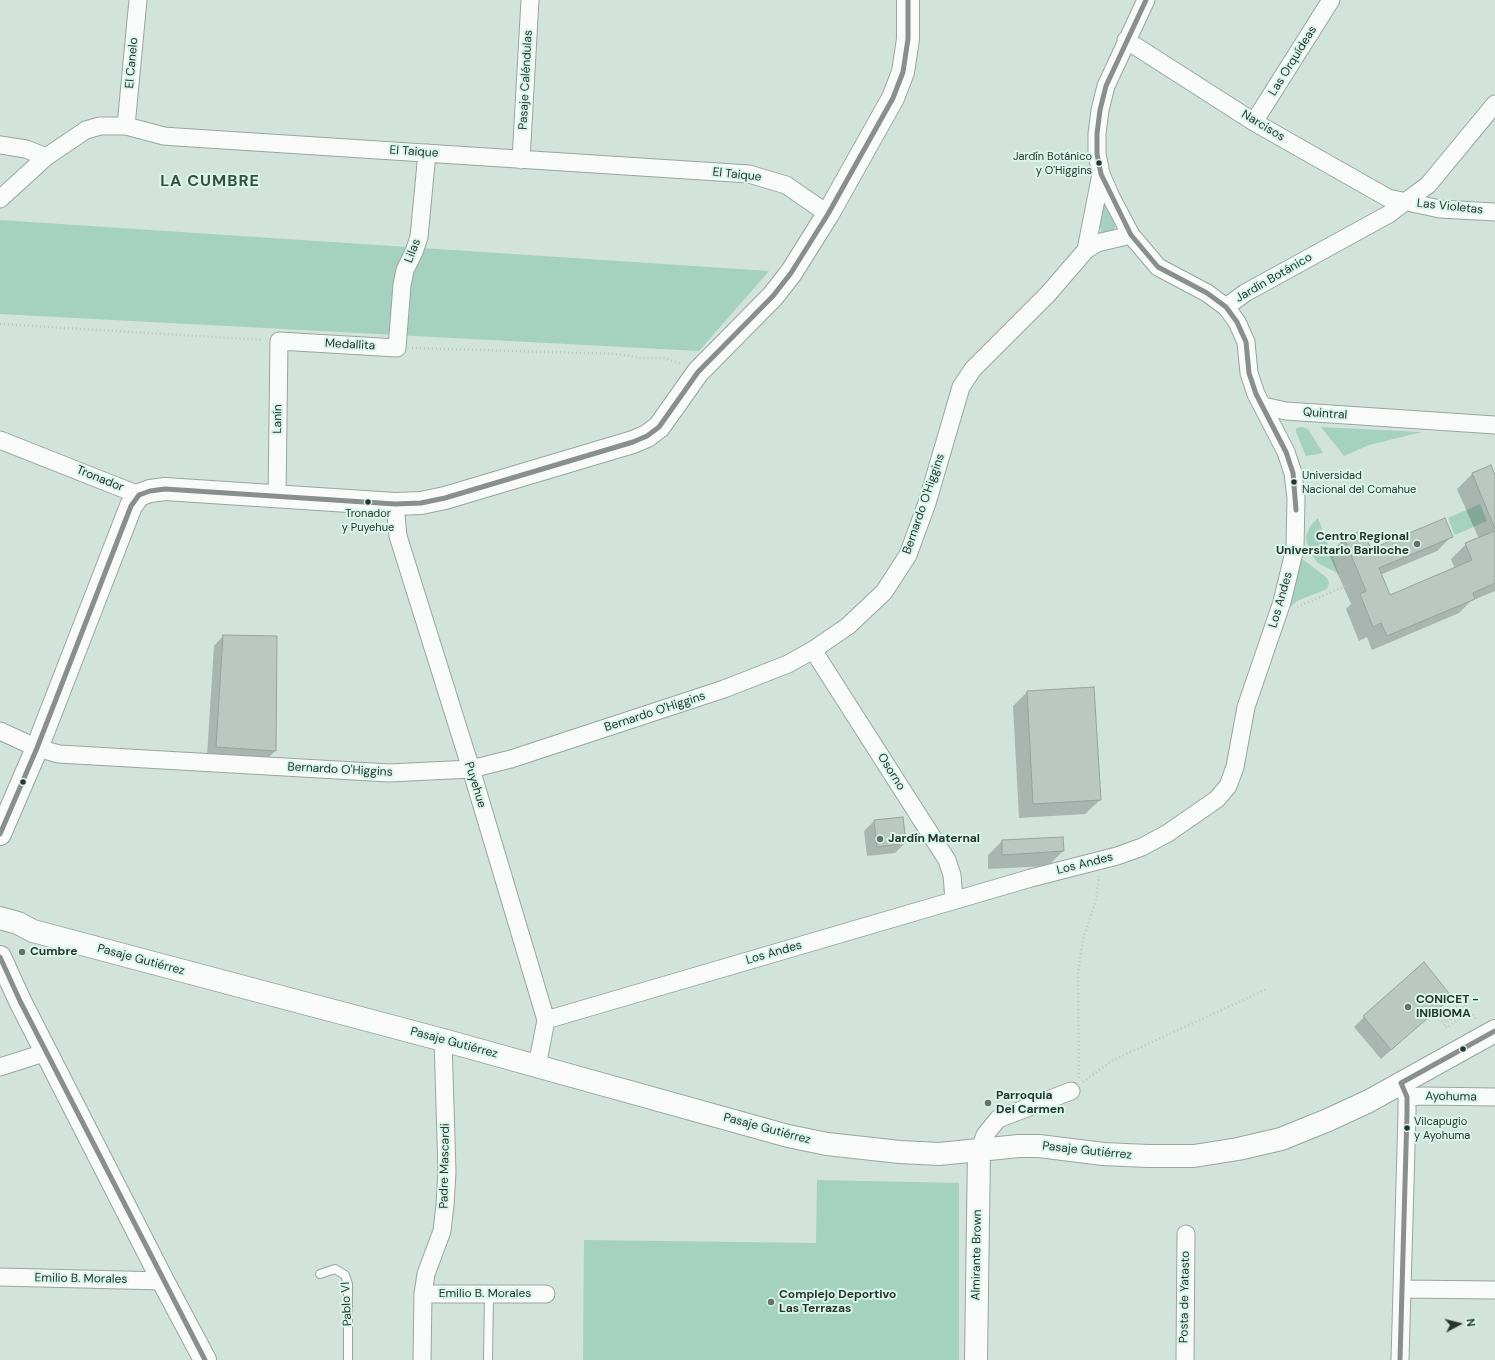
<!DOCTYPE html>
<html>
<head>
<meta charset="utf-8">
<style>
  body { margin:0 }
  #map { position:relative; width:1495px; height:1360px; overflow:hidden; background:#d2e3dc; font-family:"DM Sans",sans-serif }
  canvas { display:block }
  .north { position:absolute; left:1439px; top:1304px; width:40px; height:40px; -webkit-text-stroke:3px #d9f6eb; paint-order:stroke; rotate:83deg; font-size:11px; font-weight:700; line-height:16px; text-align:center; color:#293430 }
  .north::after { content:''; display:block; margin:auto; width:14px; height:18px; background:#293430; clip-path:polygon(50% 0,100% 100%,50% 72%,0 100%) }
</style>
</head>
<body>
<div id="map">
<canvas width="1495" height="1360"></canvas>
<div class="north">N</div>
</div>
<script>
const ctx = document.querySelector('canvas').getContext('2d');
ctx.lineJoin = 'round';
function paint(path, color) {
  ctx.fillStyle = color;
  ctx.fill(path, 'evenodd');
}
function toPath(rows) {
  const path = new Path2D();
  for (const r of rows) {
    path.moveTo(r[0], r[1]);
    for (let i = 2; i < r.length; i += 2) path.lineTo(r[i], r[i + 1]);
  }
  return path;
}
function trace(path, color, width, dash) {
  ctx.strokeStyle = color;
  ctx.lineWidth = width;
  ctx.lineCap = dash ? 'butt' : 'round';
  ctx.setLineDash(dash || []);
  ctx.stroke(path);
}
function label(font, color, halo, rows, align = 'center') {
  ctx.font = font + ' "DM Sans",sans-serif';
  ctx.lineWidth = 4;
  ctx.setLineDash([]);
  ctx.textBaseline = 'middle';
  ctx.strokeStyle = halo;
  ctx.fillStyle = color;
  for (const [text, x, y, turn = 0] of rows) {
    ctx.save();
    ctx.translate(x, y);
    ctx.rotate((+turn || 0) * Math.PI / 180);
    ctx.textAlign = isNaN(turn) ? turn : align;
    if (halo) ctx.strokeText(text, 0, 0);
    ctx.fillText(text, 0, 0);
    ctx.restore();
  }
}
paint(toPath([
  [1104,199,1117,222,1113,233,1102,236,1096,206],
  [0,220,769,271,699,351,0,314],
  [1302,427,1308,429,1323,453,1306,456,1296,432,1296,428],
  [1321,427,1422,432,1369,445,1344,456],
  [1480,504,1487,521,1455,535,1448,518],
  [1318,518,1339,574,1318,563,1311,554,1307,544,1306,536,1310,526],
  [1301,558,1327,578,1329,583,1327,589,1297,601,1284,613],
  [817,1180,959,1183,959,1360,583,1360,584,1240,816,1243]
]), '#a4d1c0');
paint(toPath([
  [1490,466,1495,476,1495,591,1471,601,1459,613,1372,650,1367,637,1359,641,1346,609,1351,604,1329,554,1344,539,1363,531,1371,550,1451,537,1437,551,1380,575,1390,597,1455,569,1451,559,1466,544,1479,539,1457,489,1472,474],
  [223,636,275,751,265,761,207,756,214,646],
  [1027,692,1100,800,1085,814,1019,818,1013,706],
  [874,821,905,843,895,853,867,856,864,831],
  [1002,841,1063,851,1048,866,988,869,988,855],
  [1451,997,1381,1059,1354,1027,1364,1017]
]), '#0003');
const building = toPath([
  [1491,465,1495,475,1495,529,1472,473,1491,465],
  [1445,518,1453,537,1379,568,1390,595,1472,560,1465,543,1495,531,1495,583,1473,593,1475,599,1387,636,1381,623,1373,627,1360,594,1366,591,1344,538,1363,530,1371,549,1445,518],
  [223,635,277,636,276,751,216,747,223,635],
  [1094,687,1101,800,1033,804,1027,691,1094,687],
  [903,817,906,843,877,847,874,820,903,817],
  [1063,837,1064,851,1002,855,1002,840,1063,837],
  [1424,962,1452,997,1391,1050,1363,1016,1424,962]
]);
paint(building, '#bbc8c2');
trace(building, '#96a29d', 1);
const lane = toPath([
  [320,1274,335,1269,345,1275,348,1284,348,1360],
  [488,1360,489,1295]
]);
const street = toPath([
  [1126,40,1254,122,1388,198,1440,209,1495,212],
  [1254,122,1331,0],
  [126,126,138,0],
  [0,145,26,149,46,157,86,130,100,126,126,126,164,136,177,137,749,174,786,185,828,214],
  [521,160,530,0],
  [0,199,46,157],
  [1086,250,1101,174],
  [1226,307,1245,293,1389,214,1405,202,1428,185,1495,104],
  [1263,406,1286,411,1495,425],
  [0,440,139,495],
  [277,498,279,341,397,348,402,285,405,270,414,252,419,237,427,153],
  [395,504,398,536,471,769,546,1020,537,1066],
  [813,650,947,860,952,875,954,900],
  [0,731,37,748,59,754,389,773,471,769,511,759,724,689,788,664,813,650,848,626,884,592,908,555,927,503,961,387,973,369,1048,294,1086,250,1097,243,1131,235],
  [546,1020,1031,878,1117,856,1142,847,1168,833,1217,799,1228,786,1235,767,1246,707,1282,602,1295,548,1296,498,1293,473,1286,452,1256,394,1249,373,1246,342,1237,322,1226,307,1207,293,1158,267,1131,235,1111,197,1101,174,1097,154,1097,134,1100,110,1106,86,1146,0],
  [0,1067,47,1052],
  [1407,1097,1423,1096,1495,1097],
  [979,1151,985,1135,998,1119,1071,1091],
  [0,1277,163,1281],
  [1402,1289,1495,1290],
  [423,1294,546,1294],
  [422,1360,423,1294,426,1274,442,1231,445,1205,447,1172,443,1040],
  [1185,1360,1186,1234],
  [1400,1360,1407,1113,1407,1097,1401,1083]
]);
const secondary = toPath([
  [0,834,37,748,131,506,139,495,150,491,165,489,395,504,421,503,445,498,633,442,647,436,659,427,698,372,773,296,791,273,828,214,893,98,903,72,908,39,908,0],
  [0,918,18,923,33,931,443,1040,788,1136,827,1144,900,1152,939,1154,1019,1146,1039,1146,1103,1154,1148,1156,1194,1156,1238,1149,1281,1139,1328,1120,1369,1101,1495,1031],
  [0,957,20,1001,163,1281,205,1360],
  [976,1360,979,1151]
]);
trace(lane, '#98a5a0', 10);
trace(street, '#98a5a0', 19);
trace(secondary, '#98a5a0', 24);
trace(toPath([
  [0,324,263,340],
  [412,348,618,354,641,358,665,358,681,364],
  [1297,607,1350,584],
  [1459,997,1462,1001,1440,1019,1442,1022,1463,1006,1465,1008,1444,1025,1447,1028,1470,1010,1477,1020],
  [1462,1001,1470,1010],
  [1079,1078,1078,973,1083,939,1096,900,1099,876],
  [1083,1082,1113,1060,1267,989]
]), '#bfc4c2', 2.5, [1, 3]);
trace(lane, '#f8fbfa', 8);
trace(street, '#f8fbfa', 17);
trace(secondary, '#f8fbfa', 22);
trace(toPath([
  [1146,0,1106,86,1100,110,1097,134,1097,154,1101,174,1131,235,1158,267,1207,293,1226,307,1237,322,1246,342,1249,373,1256,394,1286,452,1293,473,1296,510],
  [139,495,150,491,165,489,395,504,421,503,445,498,633,442,647,436,659,427,698,372,773,296,791,273,828,214,893,98,903,72,908,39,908,0],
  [0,834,37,748,131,506,139,495],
  [0,957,20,1001,205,1360],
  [1401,1083,1495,1031],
  [1400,1360,1407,1113,1407,1097,1401,1083]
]), '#898f8d', 5);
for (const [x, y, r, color] of [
  [1099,163,3.5,"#293430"],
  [1294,482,3.5,"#293430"],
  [368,502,3.5,"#293430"],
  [1417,544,4,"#64716c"],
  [23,782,3.5,"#293430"],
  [880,839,4,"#64716c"],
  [22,952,4,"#64716c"],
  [1408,1007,4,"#64716c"],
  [1463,1049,3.5,"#293430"],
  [988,1103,4,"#64716c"],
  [1407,1128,3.5,"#293430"],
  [771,1302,4,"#64716c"]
]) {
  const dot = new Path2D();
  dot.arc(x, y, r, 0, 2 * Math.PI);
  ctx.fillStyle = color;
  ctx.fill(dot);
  trace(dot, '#d9f6eb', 1.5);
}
label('11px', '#293430', '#d9f6eb', [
  ["Jardín Botánico",1092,157,"right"],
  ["y O'Higgins",1092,171,"right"],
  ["Universidad",1302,476],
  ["Nacional del Comahue",1302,490],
  ["Tronador",368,514,"center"],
  ["y Puyehue",368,528,"center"],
  ["Vilcapugio",1414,1122],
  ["y Ayohuma",1414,1136]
], 'left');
label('12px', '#293430', '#d9f6eb', [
  ["Las Orquídeas",1293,61,-58],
  ["El Canelo",132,63,-85],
  ["Pasaje Caléndulas",526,80,-87],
  ["Narcisos",1263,126,31],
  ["El Taique",414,152,4],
  ["El Taique",737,175,6],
  ["Las Violetas",1450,207,6],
  ["Lilas",413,251,-69],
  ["Jardín Botánico",1274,278,-30],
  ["Medallita",350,345,3],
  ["Quintral",1325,414,4],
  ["Lanín",278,419,-89],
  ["Tronador",100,479,22],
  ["Bernardo O'Higgins",924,504,-71],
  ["Los Andes",1281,600,-74],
  ["Bernardo O'Higgins",655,712,-18],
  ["Bernardo O'Higgins",340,770,3],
  ["Osorno",891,772,58],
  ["Puyehue",475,785,73],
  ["Los Andes",1085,864,-14],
  ["Los Andes",774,953,-16],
  ["Pasaje Gutiérrez",141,960,15],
  ["Pasaje Gutiérrez",454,1043,15],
  ["Ayohuma",1451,1097,1],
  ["Pasaje Gutiérrez",767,1129,15],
  ["Pasaje Gutiérrez",1087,1151,6],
  ["Padre Mascardi",445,1166,-89],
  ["Almirante Brown",977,1255,-89],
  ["Emilio B. Morales",81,1279,1],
  ["Emilio B. Morales",485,1294],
  ["Posta de Yatasto",1185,1297,-89],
  ["Pablo VI",347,1304,-93]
]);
label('bold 12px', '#293430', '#d9f6eb', [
  ["Centro Regional",1409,537,"right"],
  ["Universitario Bariloche",1409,551,"right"],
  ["Jardín Maternal",888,839],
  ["Cumbre",30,952],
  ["CONICET -",1416,1000],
  ["INIBIOMA",1416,1014],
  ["Parroquia",996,1096],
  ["Del Carmen",996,1110],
  ["Complejo Deportivo",779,1295],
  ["Las Terrazas",779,1309]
], 'left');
ctx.letterSpacing = '1px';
label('bold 16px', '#364f46', '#d9f6eb', [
  ["LA CUMBRE",210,182]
]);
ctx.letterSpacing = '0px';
</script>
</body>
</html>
